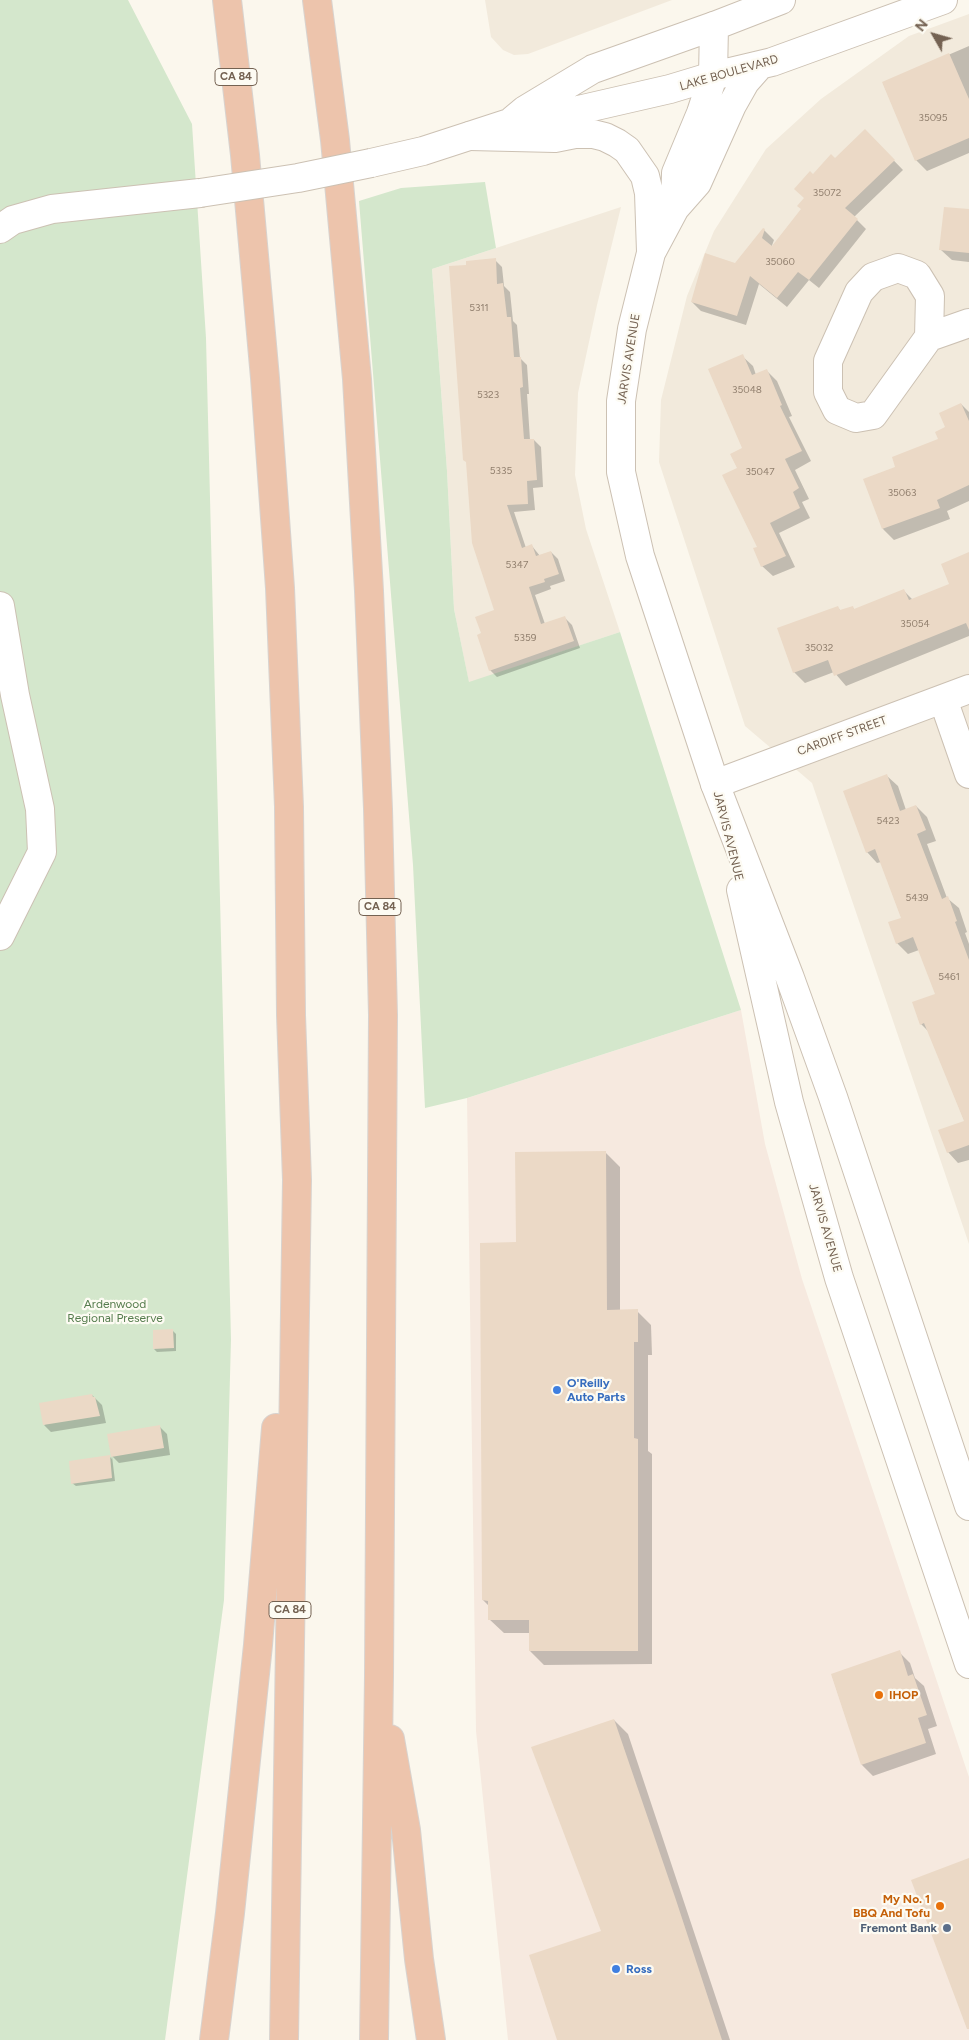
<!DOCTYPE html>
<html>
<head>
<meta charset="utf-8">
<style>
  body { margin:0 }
  #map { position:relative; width:969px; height:2040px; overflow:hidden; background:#fbf7ed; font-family:Figtree,sans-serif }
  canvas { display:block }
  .north { position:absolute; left:909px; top:10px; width:50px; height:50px; -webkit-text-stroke:4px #fdfbf3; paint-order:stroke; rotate:308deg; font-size:14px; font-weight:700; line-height:20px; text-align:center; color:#746252 }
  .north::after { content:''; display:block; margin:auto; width:18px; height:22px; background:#746252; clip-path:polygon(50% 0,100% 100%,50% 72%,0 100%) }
</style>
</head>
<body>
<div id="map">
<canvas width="969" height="2040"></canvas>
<div class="north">N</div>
</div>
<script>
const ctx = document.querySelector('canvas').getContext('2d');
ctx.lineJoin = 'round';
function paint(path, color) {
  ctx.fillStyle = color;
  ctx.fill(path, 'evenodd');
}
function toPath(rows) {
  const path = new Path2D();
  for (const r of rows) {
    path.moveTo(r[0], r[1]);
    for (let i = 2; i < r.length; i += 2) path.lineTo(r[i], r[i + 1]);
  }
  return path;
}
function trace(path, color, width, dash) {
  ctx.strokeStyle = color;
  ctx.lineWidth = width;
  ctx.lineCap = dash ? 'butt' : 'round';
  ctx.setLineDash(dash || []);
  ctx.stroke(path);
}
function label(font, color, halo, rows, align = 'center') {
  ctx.font = font + ' Figtree,sans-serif';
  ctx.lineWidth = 4.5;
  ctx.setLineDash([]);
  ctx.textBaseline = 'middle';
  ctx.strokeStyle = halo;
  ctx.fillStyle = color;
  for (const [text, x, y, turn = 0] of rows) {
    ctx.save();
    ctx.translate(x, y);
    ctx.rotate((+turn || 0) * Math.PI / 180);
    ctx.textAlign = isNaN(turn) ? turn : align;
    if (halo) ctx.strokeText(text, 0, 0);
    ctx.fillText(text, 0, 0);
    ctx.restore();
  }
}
paint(toPath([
  [485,0,672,0,528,54,514,55,503,50,491,37],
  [969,14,969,1244,812,783,745,726,659,462,661,400,687,296,714,231,766,149,821,99,909,36],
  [621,207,597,305,578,393,575,475,586,529,620,632,469,683,454,609,447,471,432,269]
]), '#f2eadc');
paint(toPath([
  [741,1010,765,1144,802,1279,969,1777,969,2040,508,2040,476,1731,467,1098]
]), '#f6e9df');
paint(toPath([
  [0,0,128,0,192,124,206,338,231,1339,224,1600,165,2040,0,2040],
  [485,182,496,248,432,269,447,471,454,609,469,682,620,632,741,1010,467,1098,425,1108,413,865,359,201,401,188]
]), '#d4e7cc');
paint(toPath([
  [969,46,969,153,927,171,916,160,883,83],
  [865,131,903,170,854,217,866,229,819,288,809,280,787,307,759,284,746,325,701,311,692,302,735,265,764,230,774,240,771,248,802,210,814,176,835,159],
  [969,210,969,262,952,260,941,250],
  [495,260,502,267,504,286,510,292,513,321,517,325,520,358,527,365,529,394,527,394,530,440,534,440,541,447,543,487,533,488,535,510,514,512,526,548,532,546,540,556,551,552,558,559,565,581,550,586,551,589,535,595,545,624,565,618,572,625,580,648,497,677,490,670,483,634,496,611,468,266],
  [742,356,753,366,756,375,766,370,777,381,792,416,789,417,811,461,795,470,809,499,802,502,810,518,779,533,795,567,773,576,762,566,738,469,743,448],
  [961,404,969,412,969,501,947,511,950,519,894,540,883,529,865,479,897,467,940,440],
  [969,559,969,636,846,686,834,672,805,683,794,672,838,608,841,611,852,607,855,610,904,591,913,600,951,585],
  [887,776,898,786,906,810,916,806,927,817,936,841,927,844,947,898,959,908,967,932,965,933,969,944,969,1160,958,1163,948,1152,965,1122,929,1032,921,1024,936,994,919,950,908,954,897,943,902,919,881,862,877,863,867,852],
  [605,1152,620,1167,620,1311,637,1311,651,1325,652,1355,648,1355,648,1451,652,1454,652,1664,544,1665,530,1651,530,1633,504,1633,489,1619,489,1606,483,1600,517,1244],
  [172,1330,176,1334,176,1351,157,1352,154,1349],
  [92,1395,102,1405,106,1423,51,1432,44,1425],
  [160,1427,167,1434,170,1455,119,1463,112,1456,115,1481,76,1486,72,1483,109,1456,112,1459,108,1435],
  [899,1652,910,1663,915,1678,924,1686,937,1726,928,1729,936,1754,873,1776,862,1765,832,1675],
  [614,1720,628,1734,730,2040,558,2040,603,1931]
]), '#0003');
paint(toPath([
  [949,53,969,99,969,138,915,161,882,82],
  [865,129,895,160,845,208,858,219,809,280,798,272,777,298,750,276,737,316,691,302,705,253,735,263,763,228,765,229,762,238,772,246,801,209,797,206,804,198,794,189,810,171,813,174,831,154,835,158],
  [944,207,969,209,969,253,939,250],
  [496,258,497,284,503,283,507,317,511,317,514,357,521,357,523,387,520,388,524,439,534,439,537,480,527,481,528,504,507,505,522,548,532,544,536,556,551,551,559,574,544,579,545,582,529,587,541,624,565,616,574,641,489,671,477,635,481,633,475,617,494,610,472,543,466,462,463,460,460,418,449,266,466,265,466,261],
  [743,354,752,375,767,369,782,405,780,406,802,451,785,459,799,488,793,492,800,508,770,523,786,556,761,567,753,548,757,547,722,475,737,468,730,454,742,448,708,369],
  [961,403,969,421,969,485,937,500,940,508,882,529,863,479,895,467,892,457,938,439,935,432,945,427,939,413],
  [969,552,969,630,966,623,834,676,828,660,793,673,777,628,838,606,840,610,853,606,854,609,904,589,909,600,949,584,941,564],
  [887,774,900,811,916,805,926,830,917,834,942,899,948,896,957,921,955,922,969,960,969,1145,947,1153,938,1130,964,1121,924,1023,920,1025,912,1002,935,994,913,937,896,944,888,922,901,918,875,849,866,853,843,791],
  [606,1151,607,1310,638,1309,638,1342,634,1342,634,1438,638,1439,638,1651,529,1651,529,1620,488,1620,488,1601,482,1600,480,1243,516,1242,515,1152],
  [173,1329,174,1348,153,1349,153,1330],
  [92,1394,93,1397,95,1397,100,1416,43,1425,39,1403],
  [160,1425,164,1448,111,1457,107,1434],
  [110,1455,112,1478,71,1484,69,1461],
  [900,1650,908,1676,913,1674,927,1715,918,1718,926,1743,861,1765,831,1674],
  [614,1719,676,1900,722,2040,557,2040,529,1955,601,1931,531,1747],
  [969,1858,969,2029,967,2029,911,1880]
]), '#ebd9c6');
const minor = toPath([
  [513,120,525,110,593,69,714,26],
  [371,163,423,151,509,123,535,120,670,89,713,76],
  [0,229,13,220,52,209,200,193],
  [929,337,930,296,917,275,898,268,873,277,859,292,828,361,828,392,837,410,856,418,873,415,929,337,969,323],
  [0,606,15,695,40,809,42,852,0,936],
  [943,699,969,774],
  [715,784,969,689]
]);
const tertiary = toPath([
  [781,0,714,26,713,76,701,113,676,173,675,208,651,253,632,329,621,401,621,472,640,556,715,784,790,978,833,1097,969,1506],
  [713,76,772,62,943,0],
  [470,136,555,138,575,134,593,134,605,137,617,143,627,150,645,176,649,193,651,252],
  [675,208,697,183,732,105,745,82,760,65],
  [741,890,789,1102,839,1278,969,1664]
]);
const motorway = toPath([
  [227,0,245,155,265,378,280,588,289,807,291,1015,297,1180,284,2040],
  [317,0,335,140,357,379,369,591,378,809,383,1015,379,1676,374,2040],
  [390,1739,406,1830,419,1959,431,2040],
  [214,2040,230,1913,258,1645,276,1428]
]);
trace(minor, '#ccc1b3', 30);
trace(tertiary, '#ccc1b3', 30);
trace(motorway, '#d8d3cf', 30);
trace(minor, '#fff', 28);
trace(tertiary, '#fff', 28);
trace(motorway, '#edc4ac', 28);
const minorBridge = toPath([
  [200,193,298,178,371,163]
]);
trace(minorBridge, '#ccc1b3', 30, []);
trace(minorBridge, '#fff', 28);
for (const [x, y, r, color] of [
  [557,1390,5,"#3f7fe0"],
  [879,1695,5,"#e8710a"],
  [940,1906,5,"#e8710a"],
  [947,1928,5,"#5c6f8a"],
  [616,1969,5,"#3f7fe0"]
]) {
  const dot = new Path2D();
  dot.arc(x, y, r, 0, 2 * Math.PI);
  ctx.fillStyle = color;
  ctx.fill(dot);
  trace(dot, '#fdfbf3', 2);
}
label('10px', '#92806f', null, [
  ["35095",933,118],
  ["35072",827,193],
  ["35060",780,262],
  ["5311",479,308],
  ["35048",747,390],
  ["5323",488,395],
  ["5335",501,471],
  ["35047",760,472],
  ["35063",902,493],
  ["5347",517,565],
  ["35054",915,624],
  ["5359",525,638],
  ["35032",819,648],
  ["5423",888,821],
  ["5439",917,898],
  ["5461",949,977]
]);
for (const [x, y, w] of [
  [236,77,42],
  [380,907,42],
  [290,1610,42]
]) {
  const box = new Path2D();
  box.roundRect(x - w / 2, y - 8.5, w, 17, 4);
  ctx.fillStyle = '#fdfbf3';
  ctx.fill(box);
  trace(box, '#746252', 1);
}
label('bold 11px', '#746252', null, [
  ["CA 84",236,77],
  ["CA 84",380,907],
  ["CA 84",290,1610]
]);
label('12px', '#746252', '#fdfbf3', [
  ["LAKE BOULEVARD",729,73,-16],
  ["JARVIS AVENUE",629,359,-81],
  ["CARDIFF STREET",842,736,-20],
  ["JARVIS AVENUE",728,836,76],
  ["JARVIS AVENUE",825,1228,74]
]);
label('12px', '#567d4e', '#fdfbf3', [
  ["Ardenwood",115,1304],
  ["Regional Preserve",115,1318]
]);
label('bold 12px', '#366cbe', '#fdfbf3', [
  ["O'Reilly",567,1383],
  ["Auto Parts",567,1397],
  ["Ross",626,1969]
], 'left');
label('bold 12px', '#c56008', '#fdfbf3', [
  ["IHOP",889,1695],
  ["My No. 1",930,1899,"right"],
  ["BBQ And Tofu",930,1913,"right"]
], 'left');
label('bold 12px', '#4e5e75', '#fdfbf3', [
  ["Fremont Bank",937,1928]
], 'right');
</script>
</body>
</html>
